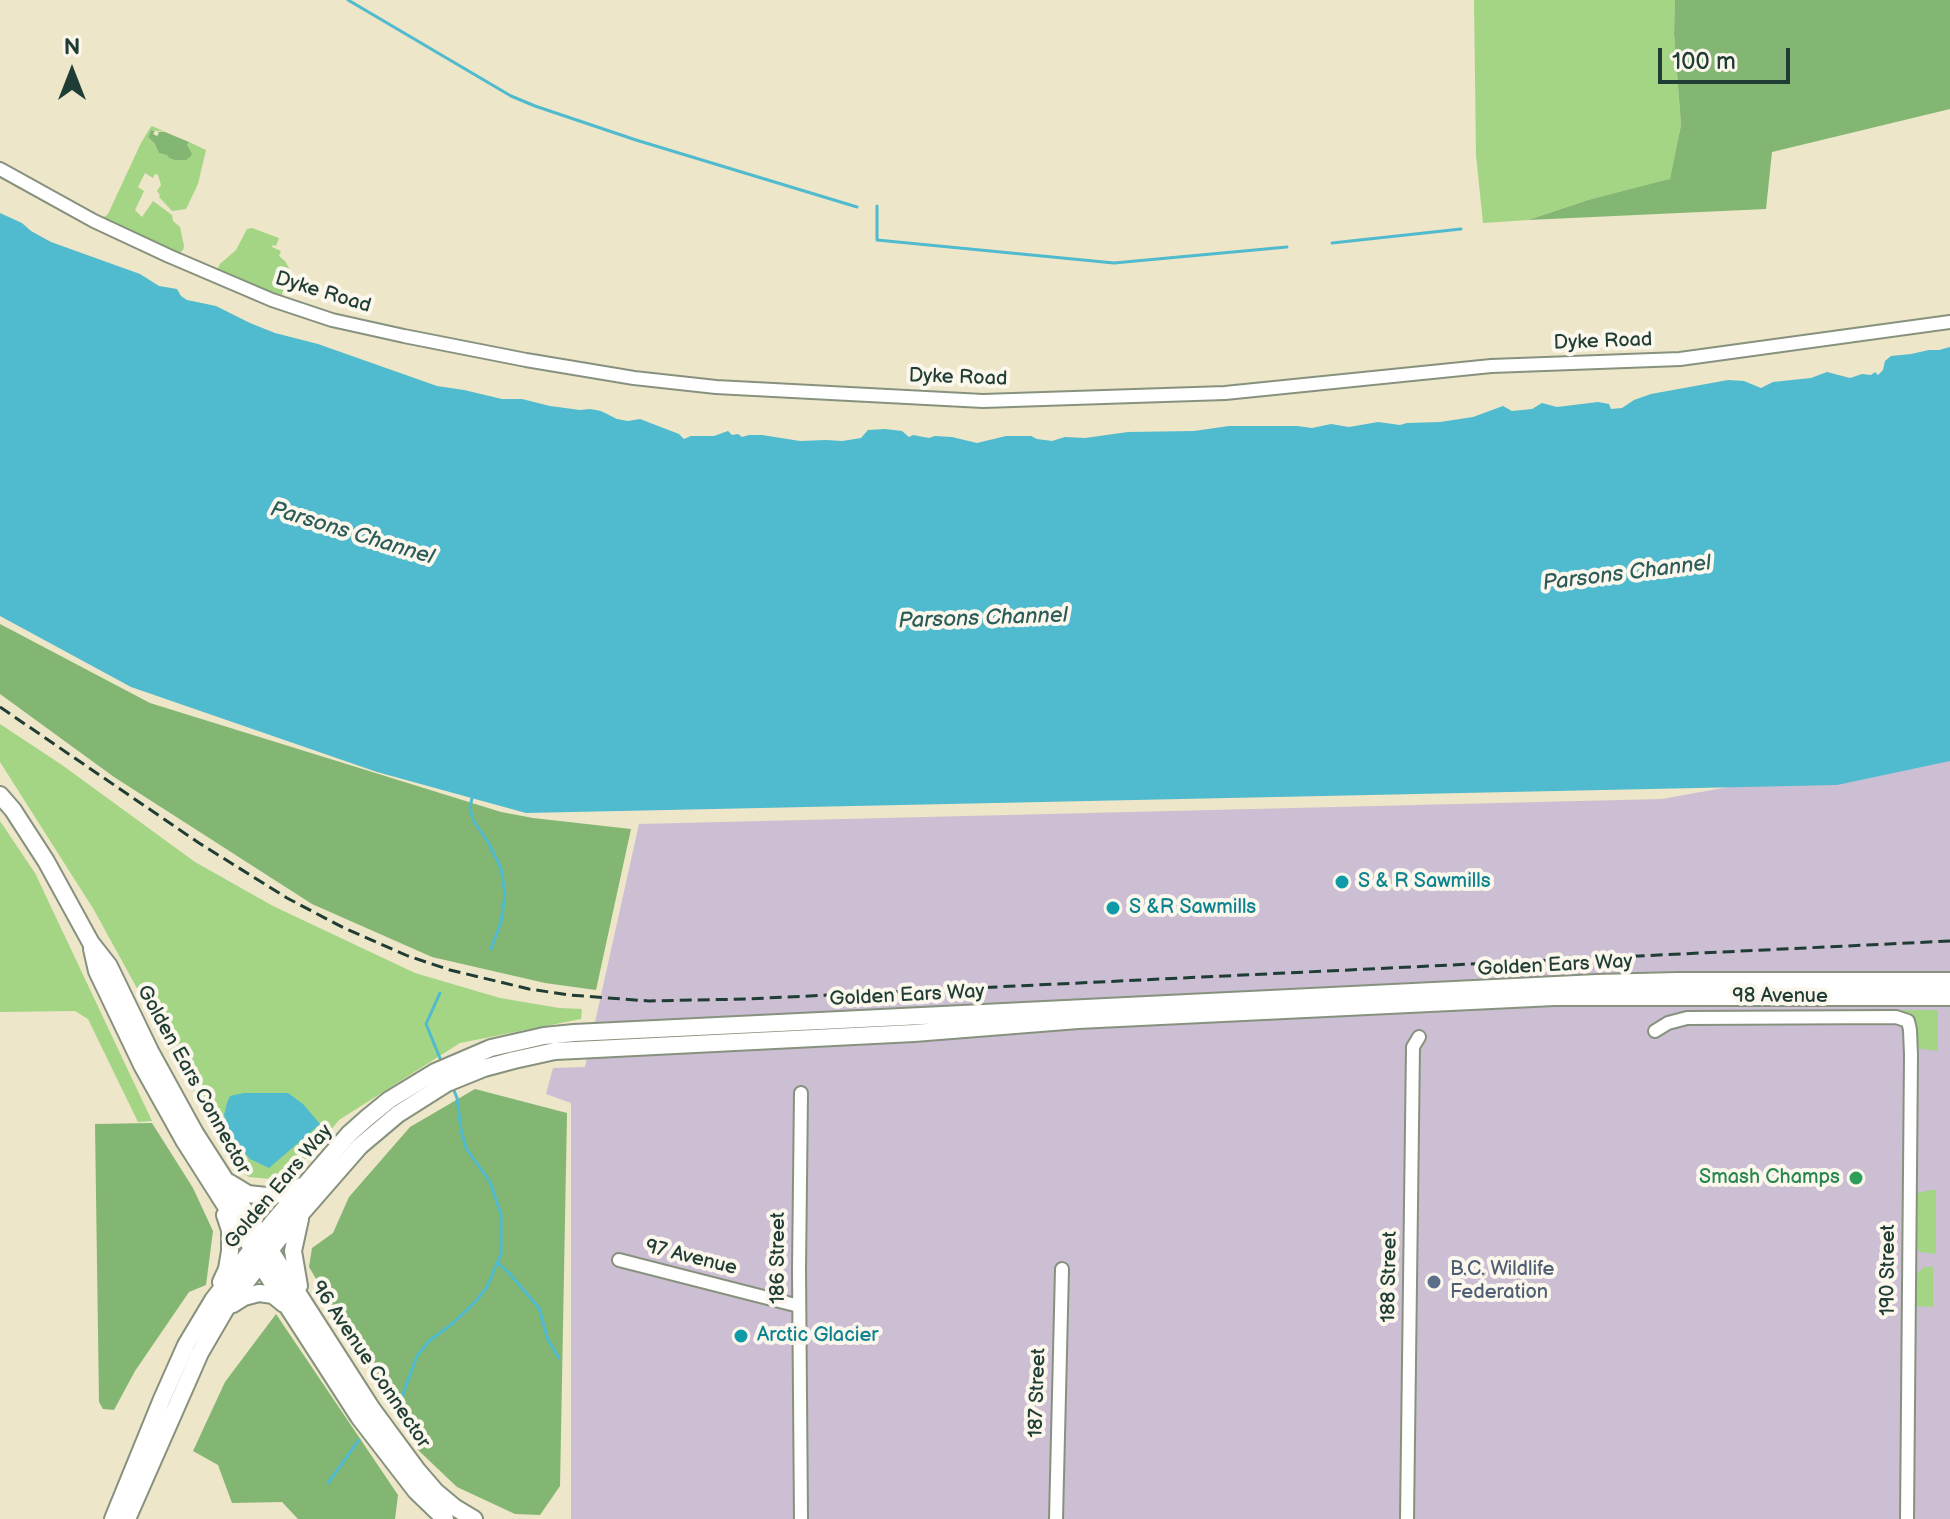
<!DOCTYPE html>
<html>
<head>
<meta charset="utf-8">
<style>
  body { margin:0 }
  #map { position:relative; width:1950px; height:1519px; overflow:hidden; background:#ede6c8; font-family:"Balsamiq Sans",sans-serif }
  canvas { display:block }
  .north { position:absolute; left:32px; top:32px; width:80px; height:80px; -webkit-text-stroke:6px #fbf7ec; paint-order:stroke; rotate:0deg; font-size:22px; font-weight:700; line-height:32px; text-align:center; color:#1f3d34 }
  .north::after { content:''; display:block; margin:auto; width:28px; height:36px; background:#1f3d34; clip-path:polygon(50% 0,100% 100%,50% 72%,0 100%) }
  .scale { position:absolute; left:1658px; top:48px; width:132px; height:36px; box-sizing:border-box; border:4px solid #1f3d34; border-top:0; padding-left:10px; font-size:24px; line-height:28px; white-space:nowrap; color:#1f3d34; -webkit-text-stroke:6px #fbf7ec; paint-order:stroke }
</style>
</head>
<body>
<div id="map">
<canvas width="1950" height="1519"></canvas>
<div class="north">N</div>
<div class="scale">100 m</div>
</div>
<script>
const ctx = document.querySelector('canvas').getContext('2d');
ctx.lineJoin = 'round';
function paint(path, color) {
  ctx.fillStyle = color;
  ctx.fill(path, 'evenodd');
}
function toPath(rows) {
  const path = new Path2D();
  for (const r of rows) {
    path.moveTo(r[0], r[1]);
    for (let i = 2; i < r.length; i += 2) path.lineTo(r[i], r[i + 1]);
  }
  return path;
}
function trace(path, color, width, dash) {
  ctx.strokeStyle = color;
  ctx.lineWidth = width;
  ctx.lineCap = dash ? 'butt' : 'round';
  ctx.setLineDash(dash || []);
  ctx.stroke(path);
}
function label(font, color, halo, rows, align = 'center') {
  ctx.font = font + ' "Balsamiq Sans",sans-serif';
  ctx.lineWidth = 8;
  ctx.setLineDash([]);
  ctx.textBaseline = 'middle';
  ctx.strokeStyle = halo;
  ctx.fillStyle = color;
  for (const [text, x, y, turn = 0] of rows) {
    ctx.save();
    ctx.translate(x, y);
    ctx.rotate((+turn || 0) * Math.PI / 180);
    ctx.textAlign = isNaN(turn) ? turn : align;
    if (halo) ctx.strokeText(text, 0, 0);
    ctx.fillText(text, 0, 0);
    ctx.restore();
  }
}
paint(toPath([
  [1950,747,1950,1519,571,1519,571,1103,546,1094,553,1068,585,1067,639,824,1662,799]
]), '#ccbed3');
paint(toPath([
  [1474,0,1675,0,1674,33,1681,125,1670,180,1588,200,1528,220,1483,223,1476,155],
  [152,126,165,132,151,130,148,137,155,144,160,153,167,155,169,158,178,160,189,142,206,150,198,184,186,209,172,211,159,197,160,195,157,191,161,185,158,175,155,174,153,178,145,173,138,187,144,191,135,210,142,217,153,201,172,215,173,221,180,227,184,246,183,250,178,254,100,220,108,214,141,143,150,128],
  [252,228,279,238,276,246,273,245,272,247,281,251,279,256,285,261,290,270,281,297,217,270,220,264,236,250,247,229],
  [0,724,62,765,195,862,273,906,415,973,500,998,559,1008,582,1009,581,1019,460,1043,339,1120,312,1153,283,1180,249,1177,232,1166,194,1092,94,910,0,762],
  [0,821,35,873,152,1121,138,1122,88,1019,75,1011,0,1012],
  [1900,1010,1938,1010,1938,1051,1916,1048,1915,1025,1909,1016,1900,1012],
  [1930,1190,1936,1190,1936,1254,1920,1252,1914,1244,1915,1194],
  [1924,1267,1933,1267,1933,1307,1915,1306,1914,1304,1914,1277]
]), '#a3d585');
paint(toPath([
  [1675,0,1950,0,1950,109,1772,152,1766,209,1528,220,1588,200,1670,179,1681,125,1674,33],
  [151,130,155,131,153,134,157,136,159,133,157,132,165,132,189,142,187,145,192,154,190,157,186,160,175,160,169,158,167,155,159,153,155,144,148,137],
  [0,624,150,703,501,812,533,818,631,829,596,990,545,983,432,957,312,904,114,777,0,694],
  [475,1089,567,1113,560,1486,540,1515,515,1514,457,1487,417,1449,309,1267,312,1248,333,1233,349,1197,410,1127],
  [152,1123,193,1188,213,1231,206,1285,189,1292,135,1371,114,1410,103,1409,99,1402,95,1124],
  [276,1314,398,1495,395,1519,298,1519,282,1502,232,1503,218,1465,193,1451,225,1382]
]), '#82b672');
paint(toPath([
  [0,213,22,223,31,231,51,242,140,274,159,286,177,289,181,296,187,300,216,306,250,323,275,333,318,344,437,386,464,390,502,399,522,399,550,406,580,410,590,409,601,411,617,419,628,421,640,419,679,434,684,439,691,436,714,436,728,431,732,435,738,434,742,437,749,435,762,435,800,441,826,440,842,441,861,438,868,430,885,429,902,431,909,437,913,435,929,438,935,436,952,437,977,443,1006,436,1031,436,1037,439,1052,441,1065,437,1085,438,1128,432,1194,431,1229,426,1297,426,1312,428,1331,424,1349,427,1378,422,1400,425,1407,423,1440,422,1473,417,1503,406,1512,411,1532,409,1542,403,1557,407,1598,402,1609,404,1611,409,1622,408,1634,400,1651,394,1728,380,1744,381,1761,388,1773,382,1811,378,1827,372,1850,378,1862,374,1871,375,1875,372,1878,375,1883,370,1885,361,1891,356,1911,354,1929,350,1939,350,1950,347,1950,761,1837,785,526,813,377,772,131,687,0,616],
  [244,1093,288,1093,303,1104,320,1124,269,1168,250,1159,230,1135,224,1115,227,1103,230,1096]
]), '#50bace');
trace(toPath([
  [348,0,511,96,535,106,636,140,857,207],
  [877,206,877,240,1114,263,1287,247],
  [1332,243,1461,229],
  [472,798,470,808,473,820,488,842,501,868,505,895,501,922,491,949],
  [440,993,426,1024,442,1063],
  [497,1262,509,1273,539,1308,548,1340,559,1358],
  [400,1402,417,1356,429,1341,452,1324,475,1302,487,1287,501,1254,501,1214,490,1182,466,1148,461,1130,457,1098,453,1088],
  [328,1483,359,1440]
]), '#50bace', 3);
const minor = toPath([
  [0,169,94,221,169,256,272,300,332,320,404,336,526,360,634,378,716,387,983,401,1225,393,1491,366,1680,359,1950,322],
  [1655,1031,1668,1023,1687,1018,1896,1017,1908,1021,1910,1030,1911,1055,1907,1519],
  [619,1260,799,1306],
  [801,1519,799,1270,801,1093],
  [1056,1519,1062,1269],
  [1407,1519,1413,1047,1419,1037]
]);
const major = toPath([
  [0,795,13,810,46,861,91,943,109,966,150,1051,195,1133,372,1409,417,1470,436,1492,454,1507,474,1519],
  [92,949,97,971,142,1065,185,1142,246,1238,266,1273,359,1417,416,1491,445,1519],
  [230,1183,248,1194,266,1196,281,1194,302,1186],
  [221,1282,227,1269,230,1251,230,1230,225,1215],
  [299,1286,293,1251,300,1219],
  [233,1304,244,1297,259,1293,273,1295,284,1304],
  [113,1519,162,1399,186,1345,213,1300,273,1222,349,1134,367,1118,389,1100,435,1072,491,1048,544,1036,574,1033,1597,983,1678,981,1950,981],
  [127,1519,200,1353,225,1310,278,1240,360,1146,398,1114,447,1083,484,1068,514,1060,555,1051,576,1050,914,1033,1078,1020,1554,997,1950,997]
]);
trace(minor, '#86927e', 16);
trace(major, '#86927e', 20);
trace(minor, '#fff', 12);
trace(major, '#fff', 16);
trace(toPath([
  [0,707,199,843,287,898,344,928,408,956,450,970,529,989,569,995,649,1001,746,999,1950,941]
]), '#1f3d34', 3, [12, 6]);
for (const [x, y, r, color] of [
  [1342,882,8,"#0f9aa8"],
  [1113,908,8,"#0f9aa8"],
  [1856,1178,8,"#2e9e5b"],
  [1434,1282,8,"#5c6f8a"],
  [741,1336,8,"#0f9aa8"]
]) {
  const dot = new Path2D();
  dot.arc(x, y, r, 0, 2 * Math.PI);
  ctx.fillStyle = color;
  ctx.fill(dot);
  trace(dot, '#fbf7ec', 3);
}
label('20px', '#1f3d34', '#fbf7ec', [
  ["Dyke Road",323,293,17],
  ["Dyke Road",1603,342,-2],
  ["Dyke Road",958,378,2],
  ["Golden Ears Way",1555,966,-3],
  ["Golden Ears Way",907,996,-3],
  ["98 Avenue",1780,997],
  ["Golden Ears Connector",193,1080,61],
  ["Golden Ears Way",279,1187,-50],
  ["97 Avenue",691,1258,14],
  ["186 Street",779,1258,-90],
  ["190 Street",1889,1270,-90],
  ["188 Street",1390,1277,-89],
  ["96 Avenue Connector",370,1365,56],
  ["187 Street",1038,1393,-88]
]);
label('20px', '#0d838f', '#fbf7ec', [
  ["S & R Sawmills",1358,882],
  ["S &R Sawmills",1129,908],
  ["Arctic Glacier",757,1336]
], 'left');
label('20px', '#27864d', '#fbf7ec', [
  ["Smash Champs",1840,1178]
], 'right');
label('20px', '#4e5e75', '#fbf7ec', [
  ["B.C. Wildlife",1450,1270],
  ["Federation",1450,1293]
], 'left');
label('italic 22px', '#2b5c5a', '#fbf7ec', [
  ["Parsons Channel",352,534,17],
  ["Parsons Channel",1627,574,-7],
  ["Parsons Channel",983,619,-2]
]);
</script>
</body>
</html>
